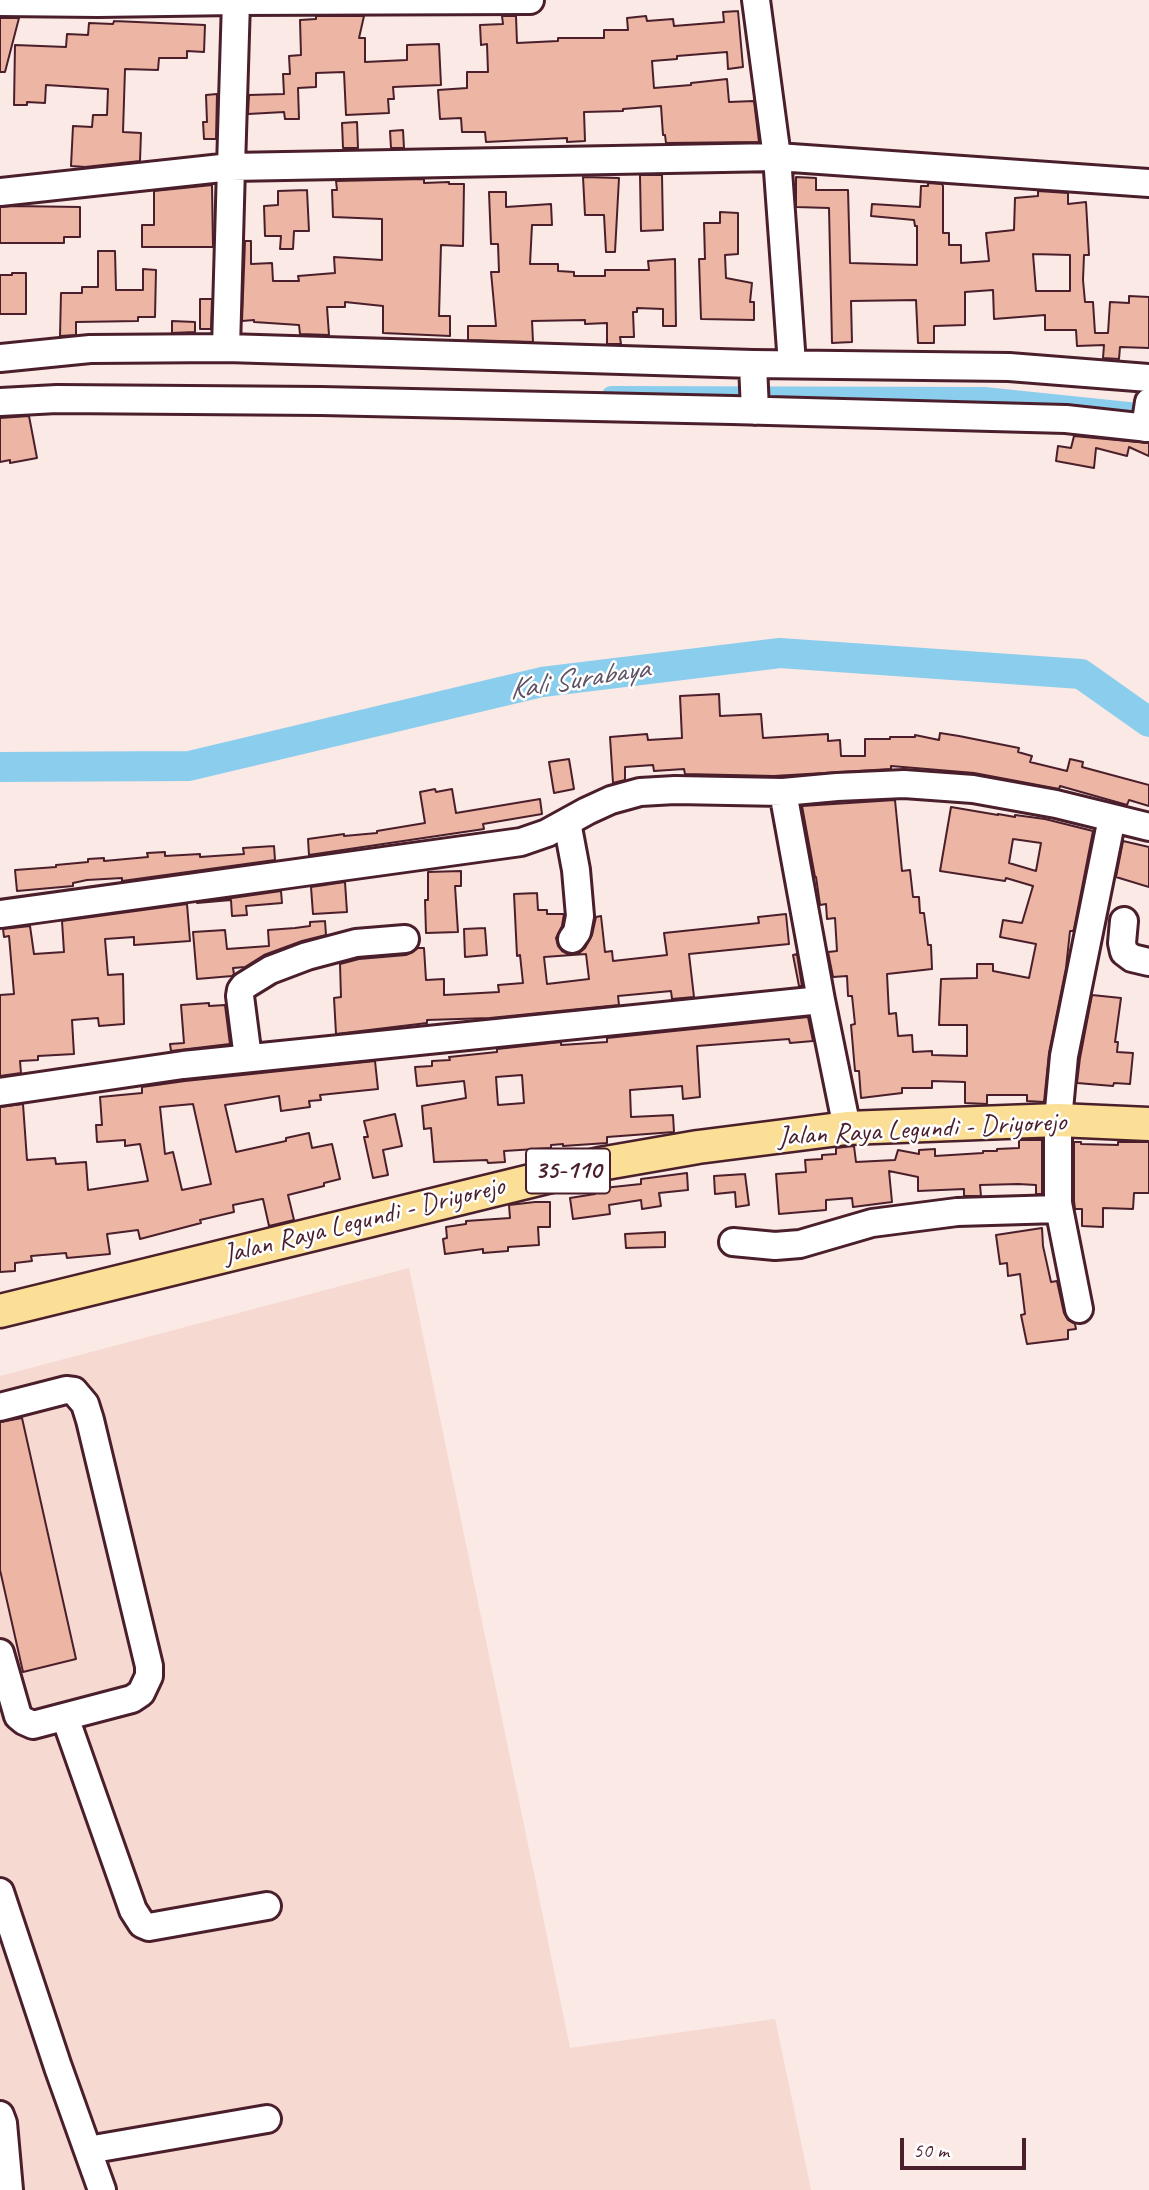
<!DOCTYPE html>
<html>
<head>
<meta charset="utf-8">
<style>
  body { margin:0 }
  #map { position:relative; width:1149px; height:2190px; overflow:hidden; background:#fae9e4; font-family:Caveat,sans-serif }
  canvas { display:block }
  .scale { position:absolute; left:900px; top:2138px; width:126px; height:32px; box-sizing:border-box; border:4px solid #4a1f2b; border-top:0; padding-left:9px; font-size:21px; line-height:24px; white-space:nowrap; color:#4a1f2b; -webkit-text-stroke:5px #fff; paint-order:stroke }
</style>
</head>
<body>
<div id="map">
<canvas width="1149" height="2190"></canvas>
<div class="scale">50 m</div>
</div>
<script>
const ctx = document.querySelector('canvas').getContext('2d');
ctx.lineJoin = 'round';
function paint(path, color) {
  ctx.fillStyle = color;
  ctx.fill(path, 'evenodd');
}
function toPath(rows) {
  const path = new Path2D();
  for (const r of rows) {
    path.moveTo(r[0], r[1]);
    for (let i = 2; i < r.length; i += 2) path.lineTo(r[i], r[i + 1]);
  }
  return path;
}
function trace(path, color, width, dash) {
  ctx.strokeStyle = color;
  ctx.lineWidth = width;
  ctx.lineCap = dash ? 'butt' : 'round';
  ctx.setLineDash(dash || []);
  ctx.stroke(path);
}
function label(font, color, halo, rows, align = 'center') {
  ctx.font = font + ' Caveat,sans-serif';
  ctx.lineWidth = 5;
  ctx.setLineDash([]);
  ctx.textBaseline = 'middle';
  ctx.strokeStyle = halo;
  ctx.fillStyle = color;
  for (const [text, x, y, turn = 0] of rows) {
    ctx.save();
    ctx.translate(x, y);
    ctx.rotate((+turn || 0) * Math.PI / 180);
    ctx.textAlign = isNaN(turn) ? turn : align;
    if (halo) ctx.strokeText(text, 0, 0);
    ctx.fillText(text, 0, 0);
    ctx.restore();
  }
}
paint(toPath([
  [409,1268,570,2048,775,2019,811,2190,0,2190,0,1376]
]), '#f6d9d1');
trace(toPath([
  [611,395,984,396,1149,413]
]), '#8bcded', 18);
trace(toPath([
  [0,767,189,766,542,682,780,653,1081,674,1149,722]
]), '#8bcded', 30);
const building = toPath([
  [738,11,743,67,728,69,727,52,677,56,677,59,652,61,654,88,691,85,691,83,727,79,729,102,754,101,759,142,666,143,665,135,663,135,661,106,623,109,623,111,584,112,585,141,567,142,567,138,486,142,485,132,462,132,461,118,440,119,438,90,467,88,467,72,488,72,487,44,481,45,480,25,503,24,502,16,516,16,517,43,558,41,558,38,604,38,604,30,628,30,627,18,646,16,647,21,673,19,674,26,724,22,723,12,738,11],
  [316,16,364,16,359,38,365,38,365,62,407,60,407,45,439,44,441,85,393,87,394,99,388,99,389,113,346,115,344,72,316,73,316,87,298,88,299,119,285,119,284,112,248,114,249,95,284,94,283,74,290,74,289,56,301,55,300,20,316,19,316,16],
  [0,18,19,18,5,72,0,72,0,18],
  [114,21,205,25,204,52,187,51,187,58,159,58,158,70,125,69,123,132,141,133,140,161,85,167,71,166,73,126,92,127,93,115,107,115,108,89,46,85,45,103,27,102,27,105,14,105,15,45,66,47,67,34,88,35,89,23,113,24,114,21],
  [217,94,216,139,204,139,203,122,207,122,206,95,217,94],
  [357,122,358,148,343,148,342,123,357,122],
  [403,130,404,148,391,148,390,131,403,130],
  [640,175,662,175,663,230,641,231,640,175],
  [583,177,619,178,615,252,606,252,604,215,585,215,583,177],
  [796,177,816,178,816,190,848,190,850,263,917,265,917,226,915,226,914,220,871,216,872,204,920,207,921,186,928,186,928,183,942,184,943,186,943,233,949,233,949,245,961,245,961,263,989,261,986,233,1014,230,1015,198,1038,196,1038,191,1068,193,1068,204,1086,202,1089,255,1084,255,1083,280,1085,302,1093,302,1095,333,1108,333,1110,302,1129,303,1129,296,1149,297,1149,348,1120,347,1119,359,1103,358,1104,345,1077,346,1076,330,1045,330,1045,315,994,319,993,290,965,292,965,325,934,326,934,343,918,343,916,300,851,301,852,342,832,343,829,208,796,207,796,177],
  [1033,254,1070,255,1070,291,1036,291,1033,254],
  [424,179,424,183,449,182,449,184,464,184,463,246,441,245,439,316,450,316,450,336,383,333,383,306,345,302,345,307,327,307,329,335,300,334,299,325,254,322,254,320,242,321,245,241,251,241,251,264,272,263,273,281,299,281,298,276,335,273,334,257,382,260,382,219,333,217,332,190,337,190,336,181,424,179],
  [212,185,213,247,142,247,142,225,154,225,154,191,212,185],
  [307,190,309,231,294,231,293,249,280,249,281,236,265,236,264,206,278,205,278,191,307,190],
  [489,192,506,192,506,207,551,204,552,225,532,225,530,264,558,264,558,271,574,272,574,276,605,276,605,270,649,270,648,261,675,259,676,326,663,326,663,309,637,308,637,312,633,312,634,337,620,337,621,344,607,344,607,323,585,324,585,320,532,321,533,342,468,340,468,326,496,326,491,272,499,272,498,244,491,244,489,192],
  [13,206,80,207,80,237,64,237,64,243,0,243,0,207,13,206],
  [720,212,738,213,738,254,725,255,726,278,752,283,750,302,754,302,754,320,701,319,699,259,705,259,704,223,720,223,720,212],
  [98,251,115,251,116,290,143,290,143,269,156,270,155,317,138,317,138,321,76,322,76,335,60,336,61,293,82,293,82,287,98,287,98,251],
  [12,273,26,273,26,314,0,314,0,275,12,275,12,273],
  [200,299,212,299,211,329,200,329,200,299],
  [172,321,195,322,195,332,172,333,172,321],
  [29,416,37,458,10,463,10,460,0,462,0,418,29,416],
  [1074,436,1149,443,1149,456,1129,447,1127,456,1096,448,1094,468,1056,461,1058,446,1071,448,1074,436],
  [719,694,720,716,761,714,763,738,828,734,828,741,840,740,841,756,865,756,865,739,890,739,890,737,915,737,915,735,939,740,940,733,959,736,1019,748,1018,752,1032,756,1030,762,1067,771,1070,759,1083,762,1082,767,1149,785,1149,806,1129,800,1127,805,1060,786,1059,789,974,773,891,766,891,769,774,776,685,774,684,769,654,771,653,765,625,767,625,780,613,783,610,737,647,734,648,740,682,738,680,696,719,694],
  [569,759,574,789,554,793,549,762,569,759],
  [435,789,436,792,452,789,456,813,540,799,542,814,483,824,484,829,309,855,308,839,344,834,344,836,377,833,377,831,425,823,420,792,435,789],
  [895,800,902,871,910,870,913,897,919,897,920,913,924,913,928,945,931,945,932,969,887,974,889,1014,896,1013,898,1036,912,1035,913,1052,932,1051,932,1055,967,1056,967,1025,939,1025,941,979,977,978,977,964,993,964,993,971,1029,978,1036,944,1000,937,1003,920,1022,923,1033,886,1006,878,1005,881,940,871,951,807,998,815,998,814,1015,817,1015,815,1045,819,1093,831,1074,929,1073,931,1070,931,1066,968,1049,1053,1044,1102,1027,1101,1027,1095,987,1095,987,1104,965,1103,965,1082,932,1081,932,1088,902,1088,902,1093,861,1098,859,1071,855,1071,851,1025,855,1024,852,996,848,996,847,976,833,977,828,952,837,951,835,918,827,919,826,904,820,905,816,877,815,877,802,806,895,800],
  [1013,839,1041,843,1036,871,1009,863,1013,839],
  [1123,841,1149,847,1149,887,1116,877,1123,841],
  [274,846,275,860,122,881,122,878,87,880,73,883,73,886,17,891,15,870,56,867,56,865,88,862,88,859,104,858,104,861,148,857,147,853,165,852,165,856,200,854,200,857,244,854,243,848,274,846],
  [461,871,461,886,455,886,458,932,426,933,425,900,428,900,428,872,461,871],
  [345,882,347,912,313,914,311,887,345,882],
  [281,891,282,903,246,906,247,915,232,916,231,900,197,903,281,891],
  [537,893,538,910,547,910,547,914,564,914,562,926,556,938,558,946,562,951,570,955,578,954,585,948,592,935,596,917,601,916,605,952,612,951,613,961,667,955,664,933,759,923,758,917,786,914,789,944,689,954,694,997,672,999,671,991,618,996,619,1005,490,1018,427,1020,427,1023,336,1034,334,998,341,997,340,964,359,959,406,955,413,952,418,948,424,948,426,980,444,979,444,995,499,992,498,985,523,983,520,955,517,956,514,894,537,893],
  [586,954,589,979,547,984,544,957,586,954],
  [187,904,190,941,134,945,134,937,105,939,108,975,123,974,124,1024,99,1026,98,1018,72,1020,74,1054,38,1056,38,1060,20,1061,21,1073,0,1076,0,995,14,994,9,936,4,937,3,929,30,926,34,954,64,952,62,921,187,904],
  [325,921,326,935,302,941,264,955,245,967,233,968,234,974,232,976,197,979,193,932,225,930,227,949,269,946,268,930,295,928,310,926,310,922,325,921],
  [485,928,487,955,465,957,464,929,485,928],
  [797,954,802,986,799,986,793,955,797,954],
  [1092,995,1121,998,1115,1042,1118,1042,1117,1052,1133,1053,1130,1084,1114,1083,1113,1086,1077,1083,1080,1058,1092,995],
  [209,1003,209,1006,225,1005,230,1044,171,1051,170,1044,184,1043,181,1005,209,1003],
  [808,1017,813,1041,790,1043,789,1039,697,1046,700,1097,683,1099,682,1086,630,1090,631,1117,673,1115,674,1132,607,1137,607,1143,563,1146,563,1144,551,1145,551,1148,504,1151,505,1162,488,1163,487,1160,434,1162,431,1128,424,1129,422,1106,466,1098,464,1081,417,1086,415,1067,432,1066,432,1061,450,1060,449,1057,497,1052,497,1049,561,1042,561,1045,607,1042,607,1038,808,1017],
  [522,1075,524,1103,498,1105,496,1077,522,1075],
  [375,1061,378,1089,320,1095,321,1100,309,1101,310,1107,281,1111,279,1096,225,1105,236,1152,286,1141,286,1138,309,1133,312,1148,332,1144,340,1179,324,1183,324,1186,288,1195,294,1220,269,1226,263,1199,262,1199,233,1205,234,1212,200,1220,201,1223,140,1239,138,1230,107,1234,110,1254,67,1258,66,1253,31,1256,32,1261,15,1263,15,1271,0,1272,0,1107,23,1104,27,1160,55,1158,56,1164,86,1162,88,1190,148,1181,140,1144,125,1146,125,1140,97,1142,96,1125,102,1125,100,1097,142,1093,142,1087,185,1081,375,1061],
  [193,1104,211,1184,182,1190,173,1152,165,1154,160,1107,193,1104],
  [395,1114,402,1146,383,1150,388,1175,373,1178,364,1137,368,1137,364,1121,395,1114],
  [1019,1140,1042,1140,1042,1194,1036,1194,1036,1185,1018,1184,980,1185,981,1196,964,1196,964,1189,918,1191,918,1177,889,1171,892,1202,853,1207,852,1198,826,1200,826,1210,779,1214,776,1174,806,1172,805,1160,822,1159,822,1155,836,1154,836,1148,854,1146,856,1162,895,1160,898,1150,919,1154,919,1150,935,1149,935,1156,983,1153,983,1151,997,1151,997,1149,1019,1148,1019,1140],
  [1074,1142,1081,1142,1081,1144,1118,1145,1118,1142,1149,1142,1149,1193,1134,1193,1133,1209,1103,1208,1103,1227,1082,1226,1082,1209,1075,1209,1074,1201,1074,1142],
  [687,1173,688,1190,659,1193,661,1206,642,1209,641,1200,609,1205,610,1214,573,1219,570,1198,595,1194,594,1189,641,1184,641,1179,687,1173],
  [745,1174,749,1205,736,1207,735,1192,715,1194,714,1176,745,1174],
  [535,1202,550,1202,550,1227,538,1227,539,1245,508,1247,508,1251,483,1253,483,1249,445,1254,443,1239,447,1238,446,1227,466,1224,466,1221,510,1218,509,1205,535,1202],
  [1042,1228,1043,1246,1051,1282,1057,1281,1064,1313,1068,1320,1075,1324,1076,1329,1068,1330,1068,1339,1027,1344,1021,1315,1025,1314,1020,1274,1008,1276,1007,1263,1000,1264,996,1235,1042,1228],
  [665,1232,665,1247,626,1248,625,1234,665,1232],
  [22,1418,76,1659,23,1672,0,1570,0,1422,22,1418]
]);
paint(building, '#edb5a4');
trace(building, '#4a1f2b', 2);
const minor = toPath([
  [756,0,777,157,792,364],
  [0,2,98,3,236,1,530,0],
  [0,192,231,167,236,1],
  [226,348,231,167,777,157,1149,183],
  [0,358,90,349,226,348,753,364,1009,367,1149,378],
  [753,364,755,411],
  [0,402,57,399,321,401,732,410,1066,419,1149,428],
  [1145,428,1149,402],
  [567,822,576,870,580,916,577,932,572,939],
  [0,914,521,842,547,833,587,811,611,800,640,792,675,790,783,792],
  [1124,921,1122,943,1124,952,1132,958,1149,962],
  [248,1058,240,996,241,990,244,986,270,970,307,956,356,943,405,939],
  [0,1092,183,1065,821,1000],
  [847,1128,821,1000,783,792,837,787,904,784,973,789,1056,804,1149,827],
  [733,1242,775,1246,800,1244,872,1223,957,1212,1059,1209],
  [1079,1309,1058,1203,1058,1120,1064,1056,1112,818],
  [0,1407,66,1390,74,1391,85,1404,90,1420,149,1666,149,1676,141,1693,132,1699,33,1725,24,1721,18,1716,0,1653],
  [65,1717,133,1910,142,1924,149,1927,267,1906],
  [0,1892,58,2067,102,2190],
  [0,2115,3,2123,9,2190],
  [88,2150,267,2119]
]);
const major = toPath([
  [0,1311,600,1164,698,1147,847,1128,1058,1120,1149,1124]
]);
trace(minor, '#4a1f2b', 32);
trace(major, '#4a1f2b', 37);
trace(minor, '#fff', 26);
trace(major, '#fbdf96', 32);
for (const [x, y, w] of [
  [568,1171,84]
]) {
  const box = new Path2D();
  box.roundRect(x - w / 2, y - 22.5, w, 45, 5);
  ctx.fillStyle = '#fff';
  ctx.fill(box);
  trace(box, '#4a1f2b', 2);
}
label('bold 26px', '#4a1f2b', null, [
  ["35-110",568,1171]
]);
label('28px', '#4a1f2b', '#fff', [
  ["Jalan Raya Legundi - Driyorejo",922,1130,-3],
  ["Jalan Raya Legundi - Driyorejo",364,1221,-14]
]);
label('italic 30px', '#5e5365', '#fff', [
  ["Kali Surabaya",579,680,-9]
]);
</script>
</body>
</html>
